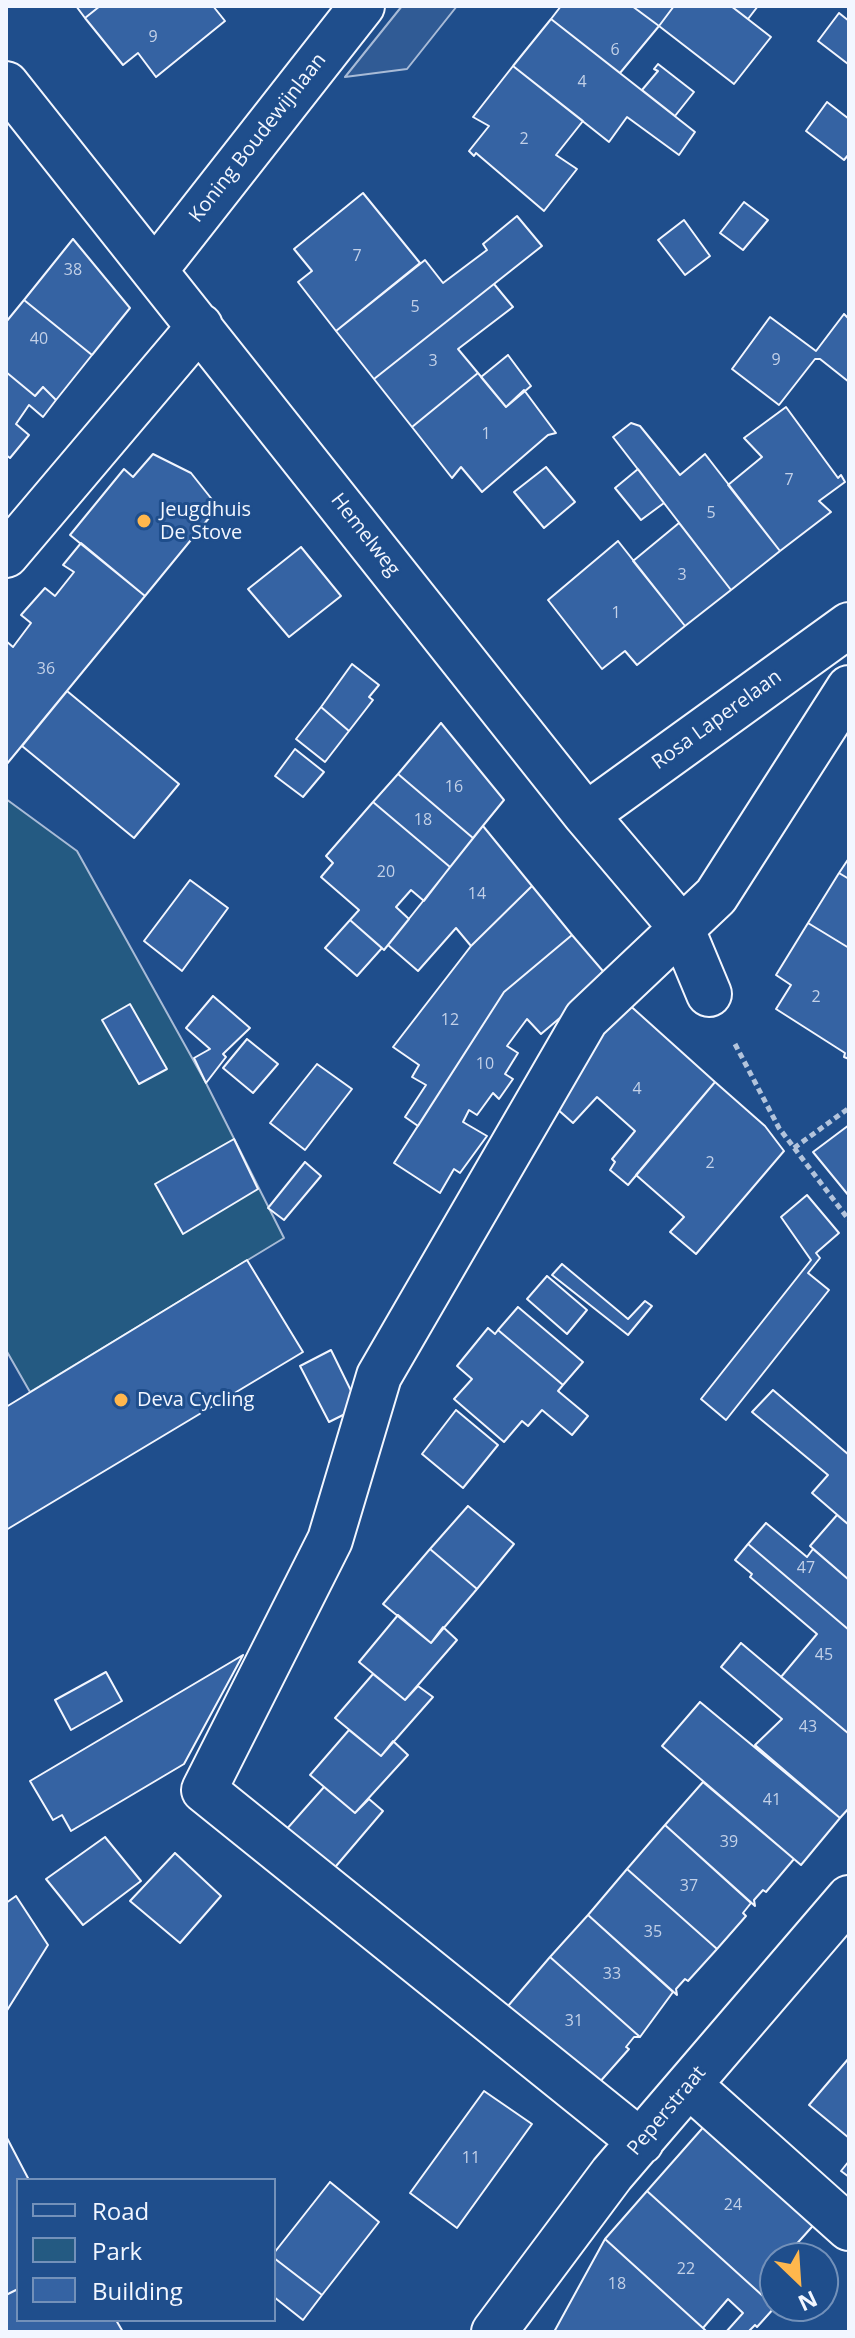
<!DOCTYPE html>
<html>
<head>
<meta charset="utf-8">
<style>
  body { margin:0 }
  #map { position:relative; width:855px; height:2338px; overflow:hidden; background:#1f4e8c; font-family:"Open Sans",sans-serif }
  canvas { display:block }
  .frame { position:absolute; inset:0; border:8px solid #f2f6ff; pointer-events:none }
  .legend { position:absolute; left:16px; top:2178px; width:260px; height:144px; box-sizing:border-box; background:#1f4e8c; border:2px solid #7391ba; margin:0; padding:10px 14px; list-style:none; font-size:24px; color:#f2f6ff }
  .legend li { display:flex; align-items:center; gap:16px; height:40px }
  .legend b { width:40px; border:2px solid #7391ba }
  .north { position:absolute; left:759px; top:2242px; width:80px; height:80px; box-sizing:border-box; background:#1f4e8c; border:2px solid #7391ba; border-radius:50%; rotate:155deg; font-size:22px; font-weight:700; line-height:32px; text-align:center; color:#f2f6ff }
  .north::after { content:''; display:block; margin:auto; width:28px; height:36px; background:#ffb74d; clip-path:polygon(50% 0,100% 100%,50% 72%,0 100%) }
</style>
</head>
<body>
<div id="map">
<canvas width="855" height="2338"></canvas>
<div class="frame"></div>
<ul class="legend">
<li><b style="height:10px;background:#1f4e8c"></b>Road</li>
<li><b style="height:22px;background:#245a82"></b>Park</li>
<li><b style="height:22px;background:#3563a3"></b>Building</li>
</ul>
<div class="north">N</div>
</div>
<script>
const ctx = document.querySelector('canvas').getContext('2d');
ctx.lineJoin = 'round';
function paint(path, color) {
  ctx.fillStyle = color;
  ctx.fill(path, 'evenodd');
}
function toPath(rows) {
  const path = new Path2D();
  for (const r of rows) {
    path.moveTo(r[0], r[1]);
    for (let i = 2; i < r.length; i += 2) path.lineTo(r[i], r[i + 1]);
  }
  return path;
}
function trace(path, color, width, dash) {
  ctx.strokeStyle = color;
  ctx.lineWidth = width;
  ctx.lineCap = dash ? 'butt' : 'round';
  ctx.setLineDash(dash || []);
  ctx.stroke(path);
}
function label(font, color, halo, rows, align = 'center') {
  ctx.font = font + ' "Open Sans",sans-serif';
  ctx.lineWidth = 6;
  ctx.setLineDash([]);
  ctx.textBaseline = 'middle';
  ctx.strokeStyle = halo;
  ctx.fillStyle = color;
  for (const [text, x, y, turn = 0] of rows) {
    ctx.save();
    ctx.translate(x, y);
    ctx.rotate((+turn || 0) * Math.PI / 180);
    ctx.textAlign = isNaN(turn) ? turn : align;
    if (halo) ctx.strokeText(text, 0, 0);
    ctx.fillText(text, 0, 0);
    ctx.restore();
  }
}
const green = toPath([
  [6,799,77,851,206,1083,284,1238,30,1392,6,1350,6,799]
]);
paint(green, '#245a82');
trace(green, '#a8bbd7', 2);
const parking = toPath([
  [402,6,457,6,407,69,345,77,402,6]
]);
paint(parking, '#305b95');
trace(parking, '#a8bbd7', 2);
const building = toPath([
  [76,6,100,6,85,18,76,6],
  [100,6,213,6,225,21,156,77,138,53,123,65,85,18,100,6],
  [561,6,632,6,659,26,620,73,551,19,561,6],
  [632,6,674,6,659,26,632,6],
  [674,6,731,6,771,37,734,84,659,26,674,6],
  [731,6,758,6,748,19,731,6],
  [839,13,849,21,848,64,818,41,839,13],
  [551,19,695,132,679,155,627,117,609,142,513,66,551,19],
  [658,64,694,92,675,116,642,90,658,71,654,69,658,64],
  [513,66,583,121,556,155,577,169,544,211,476,153,474,156,469,151,489,126,473,117,513,66],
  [827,102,849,119,849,154,844,160,806,131,827,102],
  [363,193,420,263,336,331,298,282,312,271,294,249,363,193],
  [744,202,768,220,743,250,720,233,744,202],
  [517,216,542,246,374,379,336,331,425,260,443,283,487,250,483,244,517,216],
  [684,220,710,256,685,275,658,240,684,220],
  [73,239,130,308,92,355,24,300,73,239],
  [494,284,513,307,458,349,478,373,412,427,374,379,494,284],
  [24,300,92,355,56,400,43,387,35,396,6,372,6,322,24,300],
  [844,314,849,319,849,382,820,359,815,359,779,405,732,369,770,317,816,351,844,314],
  [508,355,531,386,506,407,481,377,508,355],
  [6,372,35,396,43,387,56,400,43,417,29,405,16,424,29,435,10,458,6,455,6,372],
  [478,373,506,407,524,390,556,433,548,435,482,492,461,467,452,478,412,427,478,373],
  [786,407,838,478,841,475,845,482,819,501,831,512,780,551,728,485,762,457,744,438,786,407],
  [631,423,640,426,680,475,705,454,780,551,731,590,613,437,631,423],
  [153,454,191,473,218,507,145,596,70,535,124,469,133,477,153,454],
  [546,467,575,502,544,528,514,492,546,467],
  [638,469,664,503,641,520,615,488,638,469],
  [679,523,731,590,685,626,633,561,679,523],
  [618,541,685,626,637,665,625,651,602,669,548,600,618,541],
  [81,543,145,596,6,765,6,641,13,647,31,623,21,615,45,588,55,596,74,572,63,565,81,543],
  [301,547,341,596,289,637,248,589,301,547],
  [352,664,379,685,369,697,373,700,349,731,321,707,352,664],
  [67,691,179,784,134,838,22,746,67,691],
  [321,707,349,731,325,762,296,739,321,707],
  [441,723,504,800,473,838,398,774,441,723],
  [295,749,324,772,303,797,275,776,295,749],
  [398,774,473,838,450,867,373,802,398,774],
  [373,802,450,867,424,901,411,890,396,907,409,919,384,950,350,920,359,910,321,877,333,863,326,856,373,802],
  [483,826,532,886,471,946,456,928,418,971,388,945,483,826],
  [849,858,849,879,839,873,849,858],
  [839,873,849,879,849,948,808,923,839,873],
  [190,880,228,908,182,971,144,941,190,880],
  [532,886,572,935,504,992,418,1126,405,1117,426,1085,412,1077,419,1065,393,1047,471,946,532,886],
  [350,920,382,948,357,976,325,948,350,920],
  [808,923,849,948,849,1059,844,1057,845,1053,776,1009,791,985,776,975,808,923],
  [572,935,608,977,541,1034,527,1019,507,1046,518,1053,505,1074,513,1079,499,1099,493,1093,477,1115,469,1110,463,1122,487,1136,460,1173,454,1169,440,1193,394,1163,504,992,572,935],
  [213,996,250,1028,223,1054,226,1057,206,1083,194,1058,210,1049,186,1028,213,996],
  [625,1001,715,1082,628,1185,610,1170,615,1162,612,1159,635,1131,597,1097,573,1123,556,1108,601,1027,625,1001],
  [130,1004,167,1069,139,1084,102,1020,130,1004],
  [247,1039,278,1064,253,1093,223,1068,247,1039],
  [317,1064,352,1089,305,1150,270,1123,317,1064],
  [715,1082,765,1126,784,1151,696,1254,670,1232,684,1217,636,1175,715,1082],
  [849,1125,849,1196,813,1152,849,1125],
  [234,1139,258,1189,183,1234,155,1184,234,1139],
  [305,1162,321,1176,284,1220,268,1208,305,1162],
  [807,1195,839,1233,816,1253,820,1258,808,1273,829,1290,726,1420,701,1399,811,1260,781,1217,807,1195],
  [247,1260,303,1352,6,1530,6,1407,247,1260],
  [562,1264,628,1319,645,1301,652,1306,628,1335,552,1275,562,1264],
  [547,1276,587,1310,567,1334,527,1299,547,1276],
  [518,1307,583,1362,563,1385,498,1330,518,1307],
  [488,1328,495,1334,498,1330,563,1385,558,1391,588,1416,572,1435,542,1410,528,1426,522,1421,504,1442,454,1399,472,1379,457,1366,488,1328],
  [331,1350,359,1407,329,1422,300,1366,331,1350],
  [773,1390,849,1455,849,1525,812,1493,828,1475,752,1412,773,1390],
  [456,1410,498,1445,463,1488,422,1454,456,1410],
  [468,1506,514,1544,477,1589,430,1549,468,1506],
  [837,1515,849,1525,849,1580,810,1546,837,1515],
  [766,1523,807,1557,813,1549,849,1580,849,1630,748,1544,766,1523],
  [748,1544,849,1630,849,1734,781,1677,817,1634,750,1577,752,1574,735,1560,748,1544],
  [430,1549,477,1589,431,1643,383,1604,430,1549],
  [398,1615,431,1643,443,1627,457,1640,405,1700,359,1662,398,1615],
  [741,1643,849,1734,849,1808,840,1818,755,1745,782,1719,721,1667,741,1643],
  [243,1655,184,1764,71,1831,62,1815,53,1820,30,1781,243,1655],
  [106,1672,122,1701,71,1730,55,1700,106,1672],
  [373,1674,405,1700,418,1686,433,1697,381,1756,335,1718,373,1674],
  [700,1702,840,1818,801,1865,662,1746,700,1702],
  [349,1730,381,1756,393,1741,408,1755,355,1813,310,1775,349,1730],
  [703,1782,794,1859,766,1892,763,1890,754,1900,755,1906,665,1825,703,1782],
  [324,1787,355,1813,369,1799,383,1811,331,1872,285,1831,324,1787],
  [665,1825,751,1903,743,1913,746,1916,717,1949,627,1869,665,1825],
  [105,1837,141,1881,83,1925,46,1879,105,1837],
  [175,1853,221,1896,180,1943,130,1901,175,1853],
  [627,1869,717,1949,688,1981,685,1979,676,1989,677,1995,588,1915,627,1869],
  [16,1896,48,1945,6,2012,6,1903,16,1896],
  [588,1915,673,1992,640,2037,550,1957,588,1915],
  [550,1957,640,2037,634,2037,626,2047,629,2049,598,2084,508,2006,550,1957],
  [849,2058,849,2138,809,2105,849,2058],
  [484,2091,532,2124,457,2228,410,2193,484,2091],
  [707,2123,819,2219,784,2258,775,2258,775,2307,647,2191,707,2123],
  [7,2138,29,2180,18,2180,18,2289,6,2295,7,2138],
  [849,2161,849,2177,841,2171,849,2161],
  [330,2182,379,2222,322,2295,274,2258,274,2253,330,2182],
  [647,2191,775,2307,757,2327,755,2325,748,2332,726,2332,743,2313,728,2299,703,2328,605,2239,647,2191],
  [605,2239,703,2328,707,2332,554,2332,605,2239],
  [274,2258,322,2295,303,2320,274,2297,274,2258],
  [18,2289,18,2320,116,2320,123,2332,6,2332,6,2295,18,2289]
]);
paint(building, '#3563a3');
trace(building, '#f2f6ff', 2);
const minor = toPath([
  [6,84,586,815,681,927,709,994],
  [155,270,362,6],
  [6,555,200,326],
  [586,815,849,625],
  [689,2085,849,2228],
  [641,2142,204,1790,330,1540,379,1376,586,1019,716,896,849,688],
  [494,2332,612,2174,849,1898]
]);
trace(minor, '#f2f6ff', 48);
trace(toPath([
  [735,1044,779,1128,849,1220],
  [794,1148,849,1108]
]), '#b3c4dc', 5, [6, 4]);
trace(minor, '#1f4e8c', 44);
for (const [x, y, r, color] of [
  [144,521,8,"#ffb74d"],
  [121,1400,8,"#ffb74d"]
]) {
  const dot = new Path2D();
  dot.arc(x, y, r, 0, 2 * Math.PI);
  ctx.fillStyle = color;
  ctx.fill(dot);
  trace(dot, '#1f4e8c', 3);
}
label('16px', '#c3d1e8', null, [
  ["9",153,37],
  ["6",615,50],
  ["4",582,82],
  ["2",524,139],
  ["7",357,256],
  ["38",73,270],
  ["5",415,307],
  ["40",39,339],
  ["9",776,360],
  ["3",433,361],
  ["1",486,434],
  ["7",789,480],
  ["5",711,513],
  ["3",682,575],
  ["1",616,613],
  ["36",46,669],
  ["16",454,787],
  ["18",423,820],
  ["20",386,872],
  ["14",477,894],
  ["2",816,997],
  ["12",450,1020],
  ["10",485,1064],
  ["4",637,1089],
  ["2",710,1163],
  ["47",806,1568],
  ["45",824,1655],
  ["43",808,1727],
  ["41",772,1800],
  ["39",729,1842],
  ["37",689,1886],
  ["35",653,1932],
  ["33",612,1974],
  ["31",574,2021],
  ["11",471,2158],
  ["24",733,2205],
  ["22",686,2269],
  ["18",617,2284]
]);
label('20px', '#f2f6ff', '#1f4e8c', [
  ["Koning Boudewijnlaan",258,138,-52],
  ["Hemelweg",365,535,52],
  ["Rosa Laperelaan",717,720,-36],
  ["Peperstraat",667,2111,-50]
]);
label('20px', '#f2f6ff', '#1f4e8c', [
  ["Jeugdhuis",160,510],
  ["De Stove",160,533],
  ["Deva Cycling",137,1400]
], 'left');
</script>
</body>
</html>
